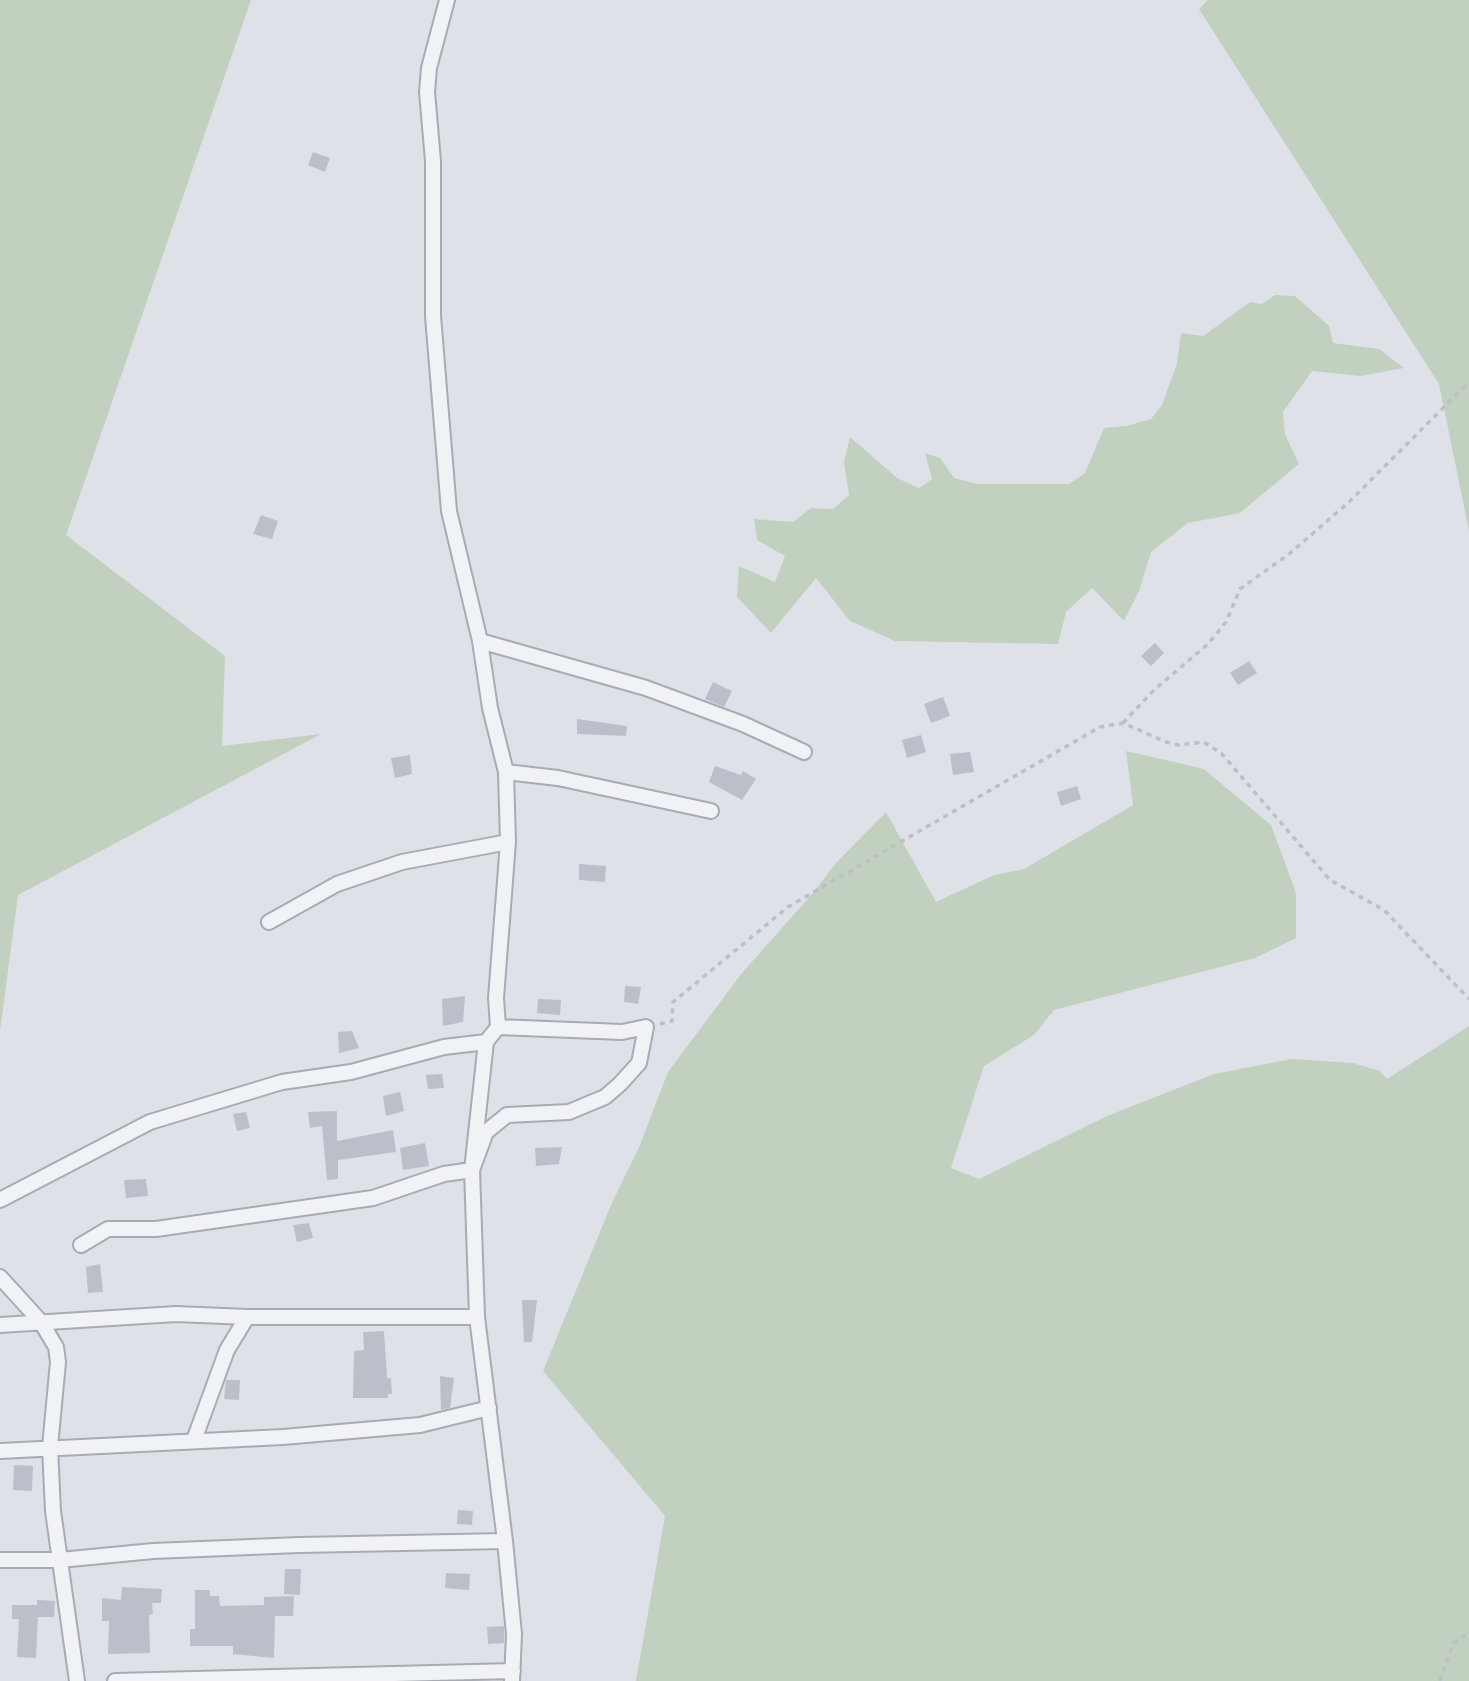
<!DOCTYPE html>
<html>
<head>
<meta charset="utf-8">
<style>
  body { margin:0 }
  canvas { display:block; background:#dee1e7 }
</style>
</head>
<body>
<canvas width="1469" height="1681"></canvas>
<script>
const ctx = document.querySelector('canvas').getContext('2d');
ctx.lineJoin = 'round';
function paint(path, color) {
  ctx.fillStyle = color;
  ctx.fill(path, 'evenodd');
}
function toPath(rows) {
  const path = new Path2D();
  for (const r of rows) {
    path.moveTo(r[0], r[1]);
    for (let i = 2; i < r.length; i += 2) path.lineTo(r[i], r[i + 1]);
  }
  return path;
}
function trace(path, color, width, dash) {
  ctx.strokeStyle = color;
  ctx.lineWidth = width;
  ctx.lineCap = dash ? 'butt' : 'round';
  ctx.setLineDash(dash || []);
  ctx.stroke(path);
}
paint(toPath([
  [0,0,251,0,66,535,225,656,222,746,321,734,18,895,0,1031],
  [1208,0,1469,0,1469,531,1439,384,1199,9],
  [1275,295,1295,296,1329,326,1333,343,1379,349,1404,368,1360,376,1312,371,1283,412,1285,434,1299,464,1240,513,1188,523,1151,552,1139,591,1124,621,1092,588,1066,612,1058,644,895,641,850,621,816,578,771,633,737,597,739,566,775,582,785,556,757,540,754,519,793,522,811,508,833,509,849,495,844,462,850,437,897,478,919,488,932,479,925,453,940,458,954,478,978,484,1069,484,1085,473,1104,428,1126,426,1151,419,1162,405,1177,363,1181,333,1203,336,1250,302,1262,304],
  [1126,751,1204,769,1271,825,1296,893,1296,938,1255,958,1054,1010,1034,1035,984,1066,951,1168,979,1179,1107,1116,1214,1074,1291,1059,1353,1063,1380,1071,1387,1079,1469,1026,1469,1681,636,1681,665,1516,543,1371,611,1205,640,1145,668,1072,742,973,812,894,836,863,886,812,936,902,994,875,1024,869,1133,805]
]), '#c2d1bf');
paint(toPath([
  [313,152,330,158,325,172,308,165],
  [261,515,278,521,272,539,253,534],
  [1155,643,1164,653,1151,666,1141,656],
  [1249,661,1257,673,1238,685,1230,673],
  [713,682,732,691,724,707,705,699],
  [943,697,950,716,931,723,924,704],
  [577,719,627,726,626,736,577,734],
  [921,735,926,752,907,758,902,740],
  [970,752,974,772,953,775,950,754],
  [410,755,412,774,395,778,391,758],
  [715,766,741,775,743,771,756,779,742,800,709,782],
  [1077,786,1081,799,1061,806,1057,792],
  [579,864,606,866,605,882,579,880],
  [625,986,641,987,638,1004,624,1002],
  [465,996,463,1022,443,1026,442,999],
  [538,999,561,1000,560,1015,537,1013],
  [352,1031,359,1048,339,1053,338,1032],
  [442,1074,444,1088,428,1089,426,1075],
  [400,1092,404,1111,386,1116,383,1096],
  [337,1111,337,1141,393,1130,396,1152,338,1160,338,1179,327,1180,322,1126,310,1128,308,1112],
  [246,1112,250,1128,237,1131,233,1114],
  [425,1143,429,1166,403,1170,400,1148],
  [562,1147,559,1164,536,1166,535,1148],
  [146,1179,148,1196,126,1198,124,1180],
  [309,1223,313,1238,297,1242,293,1225],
  [100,1264,103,1292,88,1293,86,1267],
  [522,1300,537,1300,532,1342,524,1342],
  [384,1331,387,1378,391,1378,392,1394,388,1394,388,1398,353,1398,354,1351,364,1350,363,1332],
  [440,1376,454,1378,450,1408,441,1410],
  [226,1380,240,1380,239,1400,224,1399],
  [14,1465,33,1466,32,1491,13,1490],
  [458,1510,473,1511,472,1525,457,1524],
  [285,1569,301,1569,300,1595,284,1594],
  [446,1573,470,1574,469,1590,445,1588],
  [122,1587,162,1589,161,1603,152,1603,153,1614,149,1615,150,1653,108,1654,109,1621,102,1621,102,1598,121,1600],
  [195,1590,210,1590,210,1596,219,1596,220,1606,264,1605,264,1597,294,1596,293,1616,275,1616,274,1658,233,1654,233,1646,190,1646,190,1629,195,1629],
  [37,1600,55,1601,54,1617,38,1617,36,1658,17,1657,19,1619,12,1619,12,1605,37,1605],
  [504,1626,504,1643,488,1644,487,1627]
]), '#bbbfca');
const minor = toPath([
  [447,0,429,68,427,92,433,161,433,316,449,511,480,641,490,708,506,772,508,842,496,998,498,1027,486,1042,472,1170,477,1317,505,1541,514,1634,512,1681],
  [480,641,646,688,743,724,804,752],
  [506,772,558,778,711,811],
  [269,922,337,884,402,862,508,842],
  [0,1200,150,1122,282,1082,351,1072,444,1047,486,1042],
  [81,1245,108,1229,156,1229,373,1198,444,1174,472,1170,486,1132,507,1115,569,1112,605,1097,620,1084,639,1063,646,1027,622,1032,498,1027],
  [0,1277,41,1322,56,1347,58,1362,50,1447,53,1511,77,1681],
  [0,1325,176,1314,247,1317,477,1317],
  [194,1440,227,1350,247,1317],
  [0,1451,283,1437,420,1425,489,1408],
  [0,1560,60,1560,153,1551,299,1545,505,1541],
  [115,1681,513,1671]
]);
trace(minor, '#a7abb4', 18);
trace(toPath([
  [1123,723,1154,690,1208,644,1226,622,1240,589,1289,554,1349,502,1469,382],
  [660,1024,672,1021,673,1002,788,907,1100,727,1123,723,1166,742,1179,745,1204,742,1222,754,1330,880,1384,910,1469,999],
  [1440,1681,1453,1643,1469,1633]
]), '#bcbfc6', 3.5, [5, 5]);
trace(minor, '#f0f2f6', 14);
</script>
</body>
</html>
